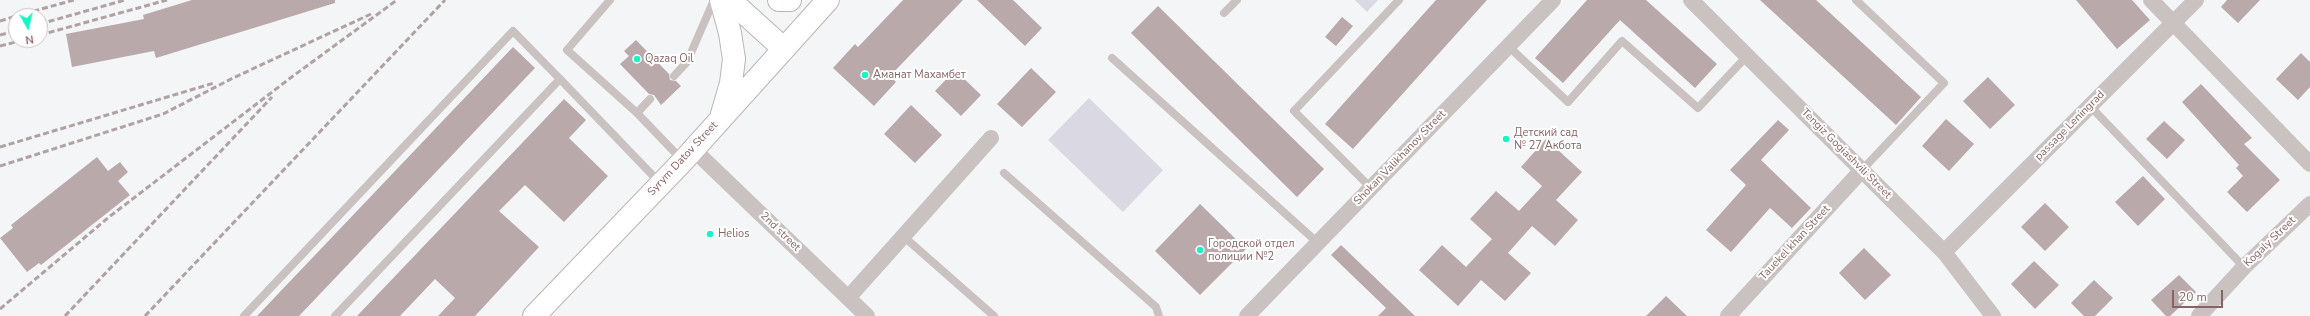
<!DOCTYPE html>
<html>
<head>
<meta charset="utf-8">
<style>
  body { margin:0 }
  #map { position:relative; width:2310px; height:316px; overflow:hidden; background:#f3f5f7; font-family:"Nunito Sans",sans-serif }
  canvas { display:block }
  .north { position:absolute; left:8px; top:8px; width:40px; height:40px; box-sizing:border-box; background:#fff; border:1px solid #cfc1c1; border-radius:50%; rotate:172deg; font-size:11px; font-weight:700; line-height:16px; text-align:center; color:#886363 }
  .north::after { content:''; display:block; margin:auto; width:14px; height:18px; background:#16f5c2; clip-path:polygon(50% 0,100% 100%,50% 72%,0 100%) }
  .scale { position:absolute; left:2172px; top:290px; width:51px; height:18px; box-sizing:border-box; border:2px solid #886363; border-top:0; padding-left:5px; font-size:12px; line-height:14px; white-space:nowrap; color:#886363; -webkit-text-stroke:3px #fff; paint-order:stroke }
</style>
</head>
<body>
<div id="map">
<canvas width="2310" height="316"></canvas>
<div class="north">N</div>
<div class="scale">20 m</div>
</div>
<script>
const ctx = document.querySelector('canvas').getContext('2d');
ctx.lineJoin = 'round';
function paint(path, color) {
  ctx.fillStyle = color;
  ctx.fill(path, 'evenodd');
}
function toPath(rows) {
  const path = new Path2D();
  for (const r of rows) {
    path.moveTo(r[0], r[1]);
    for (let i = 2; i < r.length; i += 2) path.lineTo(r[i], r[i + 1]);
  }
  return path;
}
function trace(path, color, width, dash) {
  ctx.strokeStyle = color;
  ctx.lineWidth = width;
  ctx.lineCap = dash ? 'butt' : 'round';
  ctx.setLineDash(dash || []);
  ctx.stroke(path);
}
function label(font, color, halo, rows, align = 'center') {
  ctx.font = font + ' "Nunito Sans",sans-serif';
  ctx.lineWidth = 4;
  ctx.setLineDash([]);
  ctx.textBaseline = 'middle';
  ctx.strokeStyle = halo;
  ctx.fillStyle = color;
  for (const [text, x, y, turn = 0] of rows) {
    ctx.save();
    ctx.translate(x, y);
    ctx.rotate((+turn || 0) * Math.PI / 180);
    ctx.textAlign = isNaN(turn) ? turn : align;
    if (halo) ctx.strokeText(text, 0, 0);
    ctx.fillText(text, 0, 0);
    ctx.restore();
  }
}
paint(toPath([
  [1355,0,1378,0,1367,12],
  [1089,98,1163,170,1123,212,1048,140]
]), '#dad9e3');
paint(toPath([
  [192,0,335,0,335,3,156,58,154,51,72,67,66,34,144,19,143,15],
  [903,0,963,0,890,76,896,82,874,106,833,68,855,44,858,47],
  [977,0,1013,0,1042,28,1025,46],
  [1436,0,1487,0,1353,149,1325,124],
  [1587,0,1646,0,1717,64,1695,88,1620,20,1563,83,1535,58],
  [1760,0,1816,0,1921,97,1896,125],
  [2076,0,2132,0,2150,20,2117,49],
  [2227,0,2260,0,2238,23,2221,7],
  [1158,6,1324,169,1297,197,1131,33],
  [1342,17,1353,26,1336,46,1325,37],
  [636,40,669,74,670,80,676,81,681,86,661,105,654,95,649,94,620,64,629,56,624,51],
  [513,47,535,68,299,316,257,316],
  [2301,53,2310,62,2310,87,2298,100,2276,79],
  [1031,68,1056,92,1022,127,997,104],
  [955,70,981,95,961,116,935,91],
  [1988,77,2015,105,1990,129,1963,101],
  [2201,84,2252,138,2244,144,2280,180,2247,212,2227,192,2243,176,2236,168,2239,165,2182,102],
  [564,99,586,120,569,138,608,176,564,222,525,185,499,211,539,247,475,316,438,316,455,298,435,279,400,316,357,316],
  [911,105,942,135,915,163,884,134],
  [1946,119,1974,144,1949,171,1922,146],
  [1778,120,1789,130,1761,160,1811,208,1792,228,1770,208,1731,252,1706,230,1746,185,1730,170],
  [2164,121,2185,140,2167,159,2146,139],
  [1546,139,1582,172,1556,200,1578,220,1555,246,1532,226,1508,253,1531,273,1505,301,1481,280,1458,306,1419,270,1442,245,1466,267,1492,239,1470,219,1496,191,1519,211,1542,186,1521,167],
  [97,157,108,171,120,162,128,172,118,181,130,195,41,265,39,263,27,272,0,238,13,228,11,225],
  [2143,176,2165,199,2138,226,2115,202],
  [2045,203,2069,227,2045,251,2021,227],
  [1200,204,1246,249,1200,295,1155,251],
  [1341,245,1415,316,1378,316,1386,308,1331,255],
  [1864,248,1891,275,1865,300,1839,273],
  [2034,261,2059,285,2035,309,2011,284],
  [2179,275,2196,292,2170,316,2166,316,2151,300],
  [2094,280,2113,298,2095,316,2084,316,2071,303],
  [1666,296,1687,316,1646,316]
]), '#baa9aa');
const secondary = toPath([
  [721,0,730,33,734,59,731,83,722,114],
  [730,0,784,49],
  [779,0,790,0],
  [534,316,683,161,828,0]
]);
trace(secondary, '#bfb3b3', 24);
trace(toPath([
  [610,0,567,50,637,113,682,160],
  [1856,0,1944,83,1862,170],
  [1224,13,1237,0],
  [1508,46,1568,102,1622,41,1698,108,1747,56],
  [1112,58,1318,243],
  [674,76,687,62,714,0],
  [2090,106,2244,267],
  [637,113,650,99],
  [1004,173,1156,307,1159,316],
  [1371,188,1294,111,1399,0],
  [903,236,994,316],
  [244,316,513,31,560,79],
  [335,316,560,79,660,183]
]), '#cac1c1', 8);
trace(toPath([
  [1691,0,1944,252,1993,316],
  [2151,0,2310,164],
  [693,149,867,316],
  [1944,252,2196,0],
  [848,298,991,138],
  [1247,316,1553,0],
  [1728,316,1862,170],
  [2199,316,2244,267,2310,204]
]), '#cac1c1', 16);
trace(secondary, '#fff', 22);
trace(toPath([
  [16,16,74,0],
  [0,21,16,16],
  [40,24,125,0],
  [0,35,16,31],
  [40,35,167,0],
  [0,46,24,40],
  [0,147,214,83],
  [0,166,163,114,233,78,371,14],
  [0,309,109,217,293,76,397,0],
  [65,316,272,97],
  [145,316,445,0]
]), '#b0a2a2', 3, [6, 3]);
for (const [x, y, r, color] of [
  [637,59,4,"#16f5c2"],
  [865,75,4,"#16f5c2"],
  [1506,139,4,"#16f5c2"],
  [710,234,4,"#16f5c2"],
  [1200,250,4,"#16f5c2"]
]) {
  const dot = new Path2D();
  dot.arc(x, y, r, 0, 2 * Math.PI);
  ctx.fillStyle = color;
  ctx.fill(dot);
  trace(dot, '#fff', 1.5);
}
label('11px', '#886363', '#fff', [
  ["Qazaq Oil",645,59],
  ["Аманат Махамбет",873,75],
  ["Детский сад",1514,133],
  ["№ 27 Акбота",1514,146],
  ["Helios",718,234],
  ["Городской отдел",1208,244],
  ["полиции №2",1208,257]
], 'left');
label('11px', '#886363', '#fff', [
  ["passage Leningrad",2070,126,-45],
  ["Tengiz Gogiashvili Street",1846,154,45],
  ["Shokan Valikhanov Street",1400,158,-46],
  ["Syrym Datov Street",683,159,-47],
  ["2nd street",780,232,44],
  ["Kogaly Street",2270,242,-44],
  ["Tauekel khan Street",1795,243,-47]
]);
</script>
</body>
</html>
